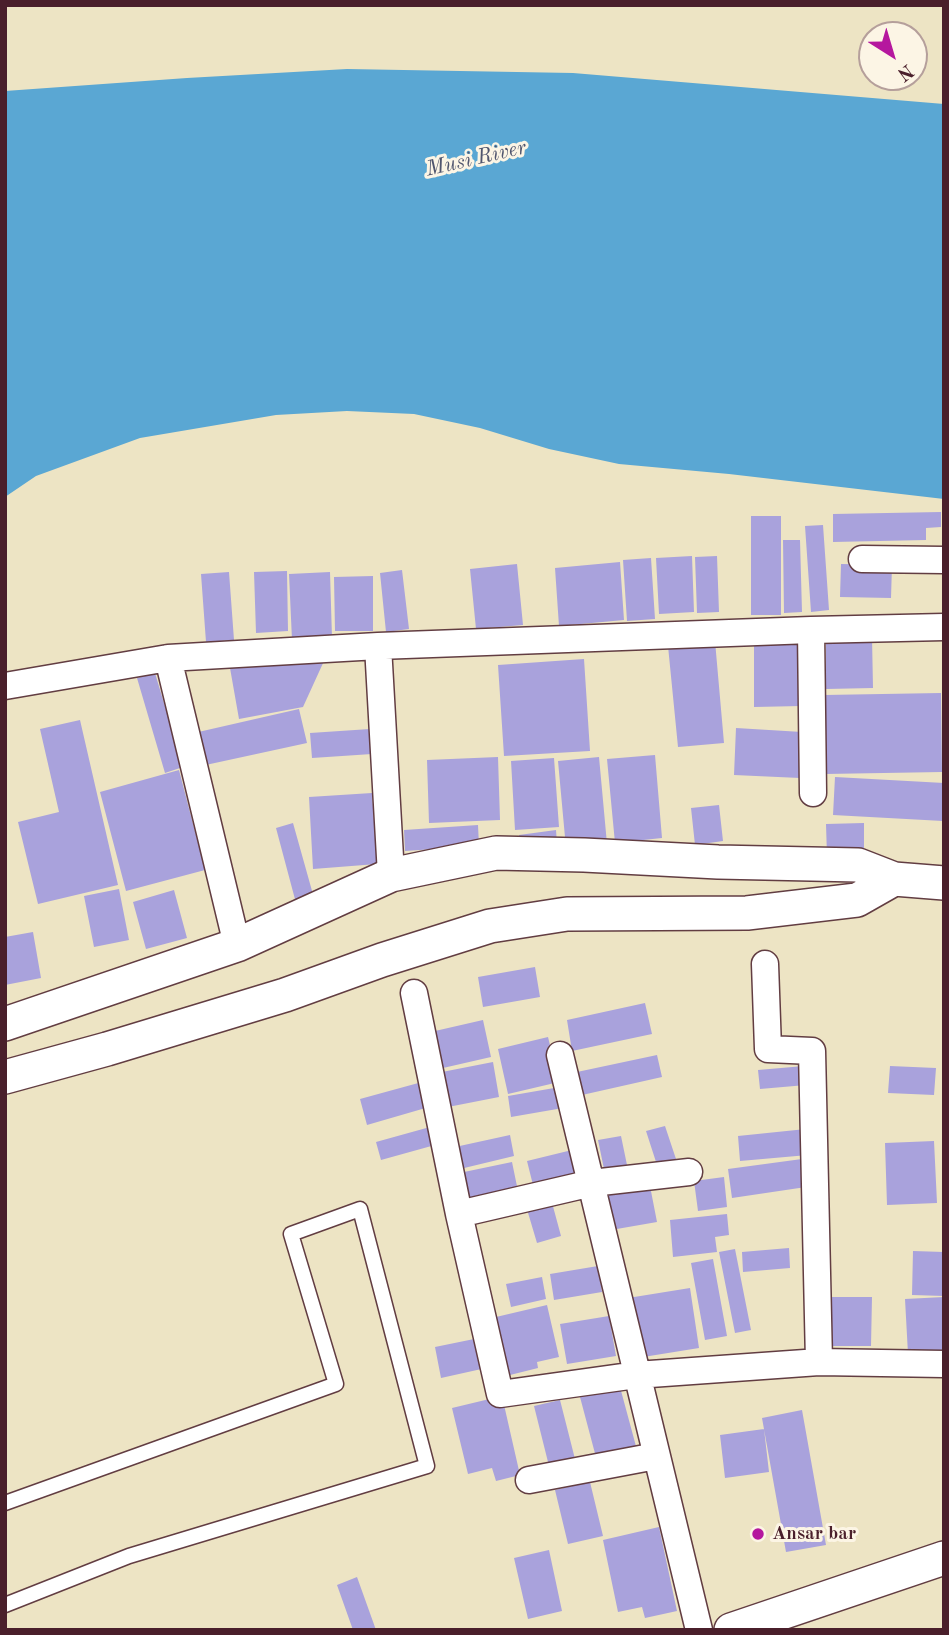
<!DOCTYPE html>
<html>
<head>
<meta charset="utf-8">
<style>
  body { margin:0 }
  #map { position:relative; width:949px; height:1635px; overflow:hidden; background:#ede4c4; font-family:"Old Standard TT",serif }
  canvas { display:block }
  .frame { position:absolute; inset:0; border:7px solid #4a1f2b; pointer-events:none }
  .north { position:absolute; left:858px; top:21px; width:70px; height:70px; box-sizing:border-box; background:#fcf5e5; border:2px solid #b59f9b; border-radius:50%; rotate:143deg; font-size:19px; font-weight:700; line-height:28px; text-align:center; color:#4a1f2b }
  .north::after { content:''; display:block; margin:auto; width:24px; height:32px; background:#b5179e; clip-path:polygon(50% 0,100% 100%,50% 72%,0 100%) }
</style>
</head>
<body>
<div id="map">
<canvas width="949" height="1635"></canvas>
<div class="frame"></div>
<div class="north">N</div>
</div>
<script>
const ctx = document.querySelector('canvas').getContext('2d');
ctx.lineJoin = 'round';
function paint(path, color) {
  ctx.fillStyle = color;
  ctx.fill(path, 'evenodd');
}
function toPath(rows) {
  const path = new Path2D();
  for (const r of rows) {
    path.moveTo(r[0], r[1]);
    for (let i = 2; i < r.length; i += 2) path.lineTo(r[i], r[i + 1]);
  }
  return path;
}
function trace(path, color, width, dash) {
  ctx.strokeStyle = color;
  ctx.lineWidth = width;
  ctx.lineCap = dash ? 'butt' : 'round';
  ctx.setLineDash(dash || []);
  ctx.stroke(path);
}
function label(font, color, halo, rows, align = 'center') {
  ctx.font = font + ' "Old Standard TT",serif';
  ctx.lineWidth = 6;
  ctx.setLineDash([]);
  ctx.textBaseline = 'middle';
  ctx.strokeStyle = halo;
  ctx.fillStyle = color;
  for (const [text, x, y, turn = 0] of rows) {
    ctx.save();
    ctx.translate(x, y);
    ctx.rotate((+turn || 0) * Math.PI / 180);
    ctx.textAlign = isNaN(turn) ? turn : align;
    if (halo) ctx.strokeText(text, 0, 0);
    ctx.fillText(text, 0, 0);
    ctx.restore();
  }
}
paint(toPath([
  [347,69,573,73,944,104,944,499,729,474,619,464,549,449,480,428,414,414,347,411,276,415,140,438,36,476,5,497,5,91,187,78]
]), '#5aa7d3');
paint(toPath([
  [941,512,941,527,926,528,926,540,833,542,833,514],
  [751,516,781,516,781,615,751,615],
  [823,525,829,610,811,612,805,526],
  [783,540,800,540,802,612,784,613],
  [692,556,694,612,659,614,656,558],
  [717,556,719,612,697,613,695,557],
  [651,558,655,619,627,621,623,560],
  [620,562,624,620,559,626,555,568],
  [517,564,523,625,476,629,470,569],
  [841,564,892,565,891,598,840,597],
  [402,570,409,629,386,632,380,573],
  [287,571,288,631,256,633,254,572],
  [229,572,234,640,206,642,201,574],
  [330,572,332,638,292,640,289,574],
  [373,576,373,631,335,631,334,577],
  [872,637,873,688,826,689,826,639],
  [754,640,801,640,801,706,754,707],
  [715,641,724,743,678,747,668,646],
  [584,659,590,751,504,756,498,665],
  [324,661,303,707,239,719,230,668],
  [155,673,183,767,165,773,137,678],
  [941,693,942,772,825,774,824,695],
  [299,709,307,743,201,766,194,733],
  [80,720,118,885,38,904,18,822,59,812,40,729],
  [736,728,802,732,800,778,734,775],
  [370,729,372,754,312,758,310,733],
  [655,755,662,838,615,843,607,759],
  [498,757,500,820,429,823,427,760],
  [599,757,607,844,566,848,558,761],
  [554,758,559,827,515,830,511,761],
  [179,770,205,870,126,891,100,792],
  [835,777,944,783,943,821,833,815],
  [372,793,377,864,313,869,309,797],
  [719,805,723,841,695,845,691,808],
  [293,823,314,898,296,903,276,828],
  [864,823,864,855,827,856,826,824],
  [478,825,479,846,405,851,404,830],
  [556,830,557,844,521,849,519,835],
  [119,889,129,940,94,947,84,896],
  [174,890,187,938,146,949,133,902],
  [33,932,41,978,5,985,5,937],
  [535,967,540,997,483,1007,478,977],
  [645,1003,652,1034,572,1051,567,1020],
  [483,1020,491,1057,443,1068,435,1031],
  [548,1037,559,1082,508,1094,498,1049],
  [657,1055,662,1077,582,1095,577,1072],
  [493,1062,499,1097,448,1107,442,1072],
  [804,1066,806,1085,760,1089,758,1070],
  [890,1066,936,1068,934,1095,888,1093],
  [422,1082,429,1107,367,1125,360,1099],
  [560,1087,563,1108,511,1117,508,1096],
  [665,1126,676,1159,657,1165,646,1131],
  [430,1127,435,1145,381,1160,376,1142],
  [806,1129,808,1155,740,1161,738,1136],
  [510,1135,514,1156,460,1169,455,1147],
  [621,1136,627,1165,604,1169,598,1140],
  [934,1141,937,1203,887,1205,885,1143],
  [572,1150,578,1179,534,1189,527,1161],
  [802,1159,806,1187,732,1198,728,1169],
  [512,1162,519,1196,470,1206,464,1172],
  [724,1177,727,1207,698,1211,694,1181],
  [650,1186,657,1222,611,1230,604,1195],
  [551,1199,561,1236,537,1243,526,1206],
  [727,1214,729,1235,715,1237,717,1252,673,1257,670,1220],
  [789,1248,790,1268,743,1272,742,1252],
  [735,1249,751,1330,735,1333,719,1252],
  [913,1251,944,1252,944,1296,912,1295],
  [713,1259,727,1336,705,1340,691,1263],
  [598,1266,602,1292,554,1300,550,1274],
  [542,1277,546,1299,511,1307,506,1284],
  [690,1288,699,1348,637,1358,628,1298],
  [832,1297,872,1297,871,1346,831,1346],
  [944,1297,944,1351,908,1354,905,1299],
  [547,1305,559,1357,537,1362,538,1368,510,1375,496,1317],
  [609,1316,616,1356,567,1364,560,1324],
  [479,1338,486,1368,441,1378,435,1347],
  [620,1387,637,1450,597,1461,580,1397],
  [502,1396,520,1475,496,1481,492,1468,468,1474,452,1408],
  [560,1400,575,1459,549,1466,534,1406],
  [802,1410,826,1545,786,1552,762,1418],
  [764,1429,769,1472,725,1478,720,1435],
  [590,1482,603,1536,568,1544,555,1490],
  [659,1527,677,1611,645,1618,642,1607,618,1612,603,1540],
  [549,1550,562,1611,528,1619,514,1558],
  [357,1577,376,1630,353,1630,337,1585]
]), '#a9a2dc');
const service = toPath([
  [5,1503,336,1384,291,1234,360,1209,427,1466,129,1556,5,1605]
]);
const minor = toPath([
  [862,559,944,560],
  [811,630,813,793],
  [378,646,391,875],
  [168,658,237,945],
  [5,686,168,658,378,646,811,630,944,627],
  [765,964,768,1049,812,1051,819,1362],
  [414,993,459,1214,500,1394,636,1375,819,1362,944,1364],
  [560,1055,699,1630],
  [459,1214,592,1183,689,1172],
  [529,1480,656,1456]
]);
const tertiary = toPath([
  [5,1024,237,945,391,875,496,853,584,855,718,862,858,865,894,879,944,883],
  [5,1077,107,1049,285,995,382,960,490,926,567,914,747,913,857,900,894,879],
  [731,1630,944,1558]
]);
trace(service, '#623d42', 17);
trace(minor, '#623d42', 29);
trace(tertiary, '#623d42', 36);
trace(service, '#fff', 14);
trace(minor, '#fff', 26);
trace(tertiary, '#fff', 33);
for (const [x, y, r, color] of [
  [758,1534,7,"#b5179e"]
]) {
  const dot = new Path2D();
  dot.arc(x, y, r, 0, 2 * Math.PI);
  ctx.fillStyle = color;
  ctx.fill(dot);
  trace(dot, '#fcf5e5', 2.5);
}
label('bold 19px', '#4a1f2b', '#fcf5e5', [
  ["Ansar bar",772,1534]
], 'left');
label('italic 21px', '#50556e', '#fcf5e5', [
  ["Musi River",476,159,-13]
]);
</script>
</body>
</html>
